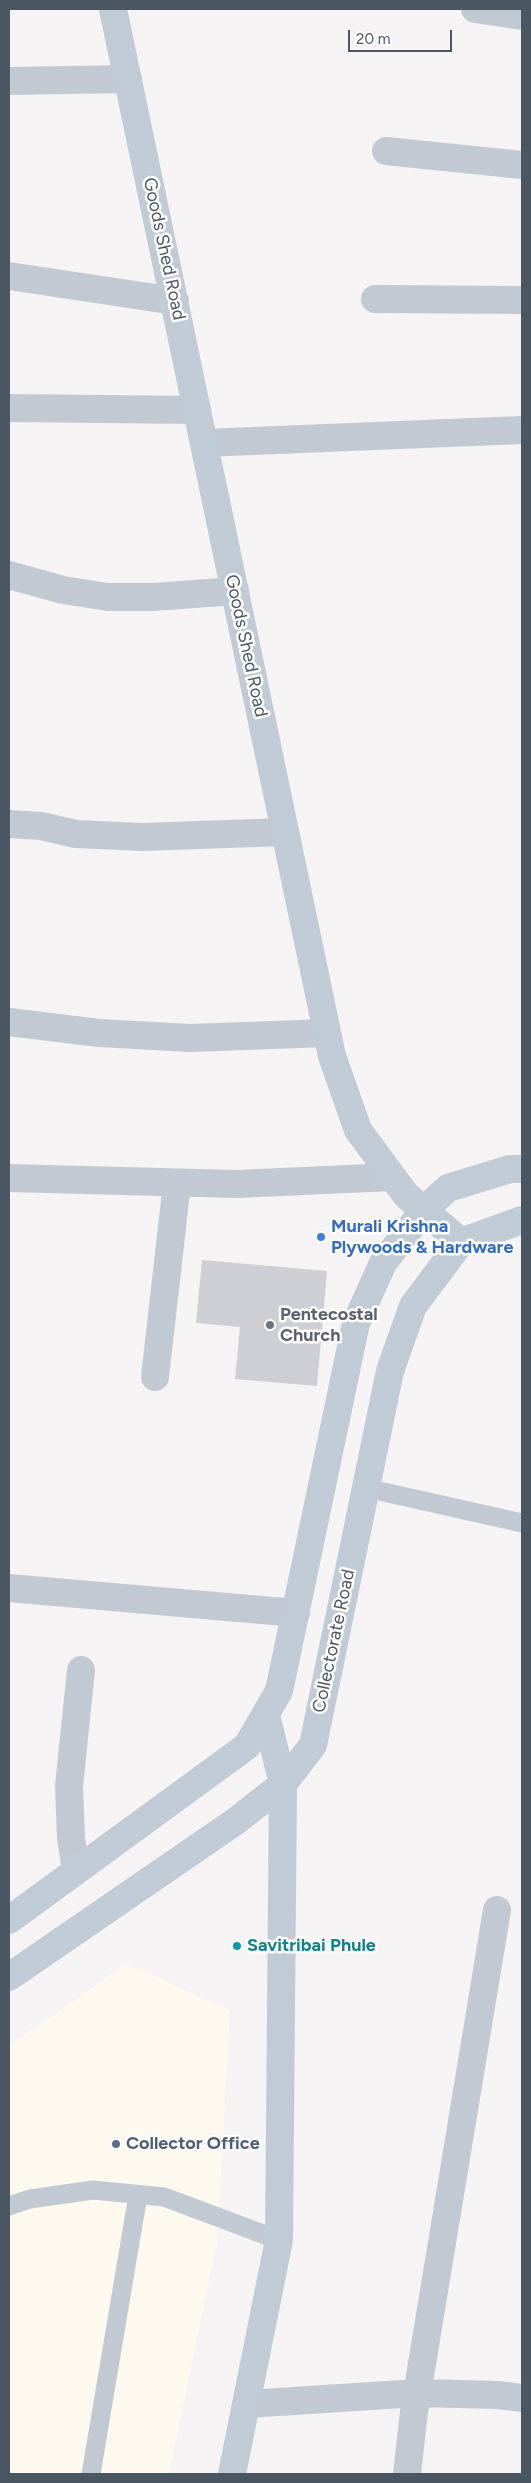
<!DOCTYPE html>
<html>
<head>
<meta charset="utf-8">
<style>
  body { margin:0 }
  #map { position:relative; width:531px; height:2483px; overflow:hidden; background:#f5f3f3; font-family:Figtree,sans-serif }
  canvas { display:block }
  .frame { position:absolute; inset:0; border:10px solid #4a5661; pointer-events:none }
  .scale { position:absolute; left:348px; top:30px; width:104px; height:22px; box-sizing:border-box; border:2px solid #4a5661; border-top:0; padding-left:6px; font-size:15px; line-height:18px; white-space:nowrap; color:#4a5661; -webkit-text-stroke:4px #fff; paint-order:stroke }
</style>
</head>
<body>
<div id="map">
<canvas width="531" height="2483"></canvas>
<div class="frame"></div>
<div class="scale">20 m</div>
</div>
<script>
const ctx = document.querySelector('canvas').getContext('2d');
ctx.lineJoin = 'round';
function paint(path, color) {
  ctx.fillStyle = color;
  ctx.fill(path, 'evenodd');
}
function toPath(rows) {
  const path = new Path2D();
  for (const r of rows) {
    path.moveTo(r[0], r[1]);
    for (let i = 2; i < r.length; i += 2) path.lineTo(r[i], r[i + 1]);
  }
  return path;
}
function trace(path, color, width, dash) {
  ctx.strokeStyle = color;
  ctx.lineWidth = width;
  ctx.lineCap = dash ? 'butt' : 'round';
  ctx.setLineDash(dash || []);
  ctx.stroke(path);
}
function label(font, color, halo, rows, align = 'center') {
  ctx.font = font + ' Figtree,sans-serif';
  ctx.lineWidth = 5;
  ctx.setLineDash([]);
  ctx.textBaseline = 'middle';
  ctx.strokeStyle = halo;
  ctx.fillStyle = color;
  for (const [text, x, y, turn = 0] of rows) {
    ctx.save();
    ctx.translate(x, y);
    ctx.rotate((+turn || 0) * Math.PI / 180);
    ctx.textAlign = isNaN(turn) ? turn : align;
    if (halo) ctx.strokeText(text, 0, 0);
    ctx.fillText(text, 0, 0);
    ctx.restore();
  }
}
paint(toPath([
  [126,1964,230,2010,217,2242,169,2474,9,2474,9,2046]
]), '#fdf9ef');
paint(toPath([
  [202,1260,327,1271,317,1386,235,1379,240,1327,196,1323]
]), '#cdcfd5');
trace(toPath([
  [366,1488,522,1523],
  [9,2206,30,2199,93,2190,164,2197,279,2240],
  [91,2474,138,2195]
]), '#c1cad2', 19);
trace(toPath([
  [475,9,522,16],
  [9,81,128,79],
  [386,151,522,165],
  [9,276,175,301],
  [375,299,522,300],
  [9,408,197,410],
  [204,443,522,430],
  [9,575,63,590,108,597,153,597,235,591],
  [9,824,41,826,76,834,142,837,285,832],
  [9,1022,99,1033,190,1038,327,1033],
  [9,1178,237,1184,392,1177],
  [155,1377,177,1183],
  [9,1588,296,1613],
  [76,1871,71,1838,69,1786,81,1670],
  [247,2404,418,2393,498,2395,522,2398],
  [407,2474,414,2412,497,1910]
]), '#c1cad2', 28);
trace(toPath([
  [113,9,332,1056,358,1130,406,1195,461,1242],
  [9,1920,247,1746,279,1691,356,1323,383,1263,424,1210,448,1188,510,1169,522,1169],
  [9,1977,236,1821,283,1784,313,1745,390,1371,413,1306,461,1242,522,1220],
  [232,2474,279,2240,283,1784,266,1715]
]), '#c1cbd6', 28);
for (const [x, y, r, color] of [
  [321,1237,5,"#3f7fe0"],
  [270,1325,5,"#6b7280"],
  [237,1946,5,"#0f9aa8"],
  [116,2144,5,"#5c6f8a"]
]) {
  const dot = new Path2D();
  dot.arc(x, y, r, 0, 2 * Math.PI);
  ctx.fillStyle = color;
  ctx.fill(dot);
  trace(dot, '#fff', 2);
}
label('18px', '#4a5661', '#fff', [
  ["Goods Shed Road",164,249,78],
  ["Goods Shed Road",246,646,78],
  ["Collectorate Road",334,1641,-78]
]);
label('bold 18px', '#366cbe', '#fff', [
  ["Murali Krishna",331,1227],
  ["Plywoods & Hardware",331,1248]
], 'left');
label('bold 18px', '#5b616d', '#fff', [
  ["Pentecostal",280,1315],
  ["Church",280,1336]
], 'left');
label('bold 18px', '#0d838f', '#fff', [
  ["Savitribai Phule",247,1946]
], 'left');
label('bold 18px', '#4e5e75', '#fff', [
  ["Collector Office",126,2144]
], 'left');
</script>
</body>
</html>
